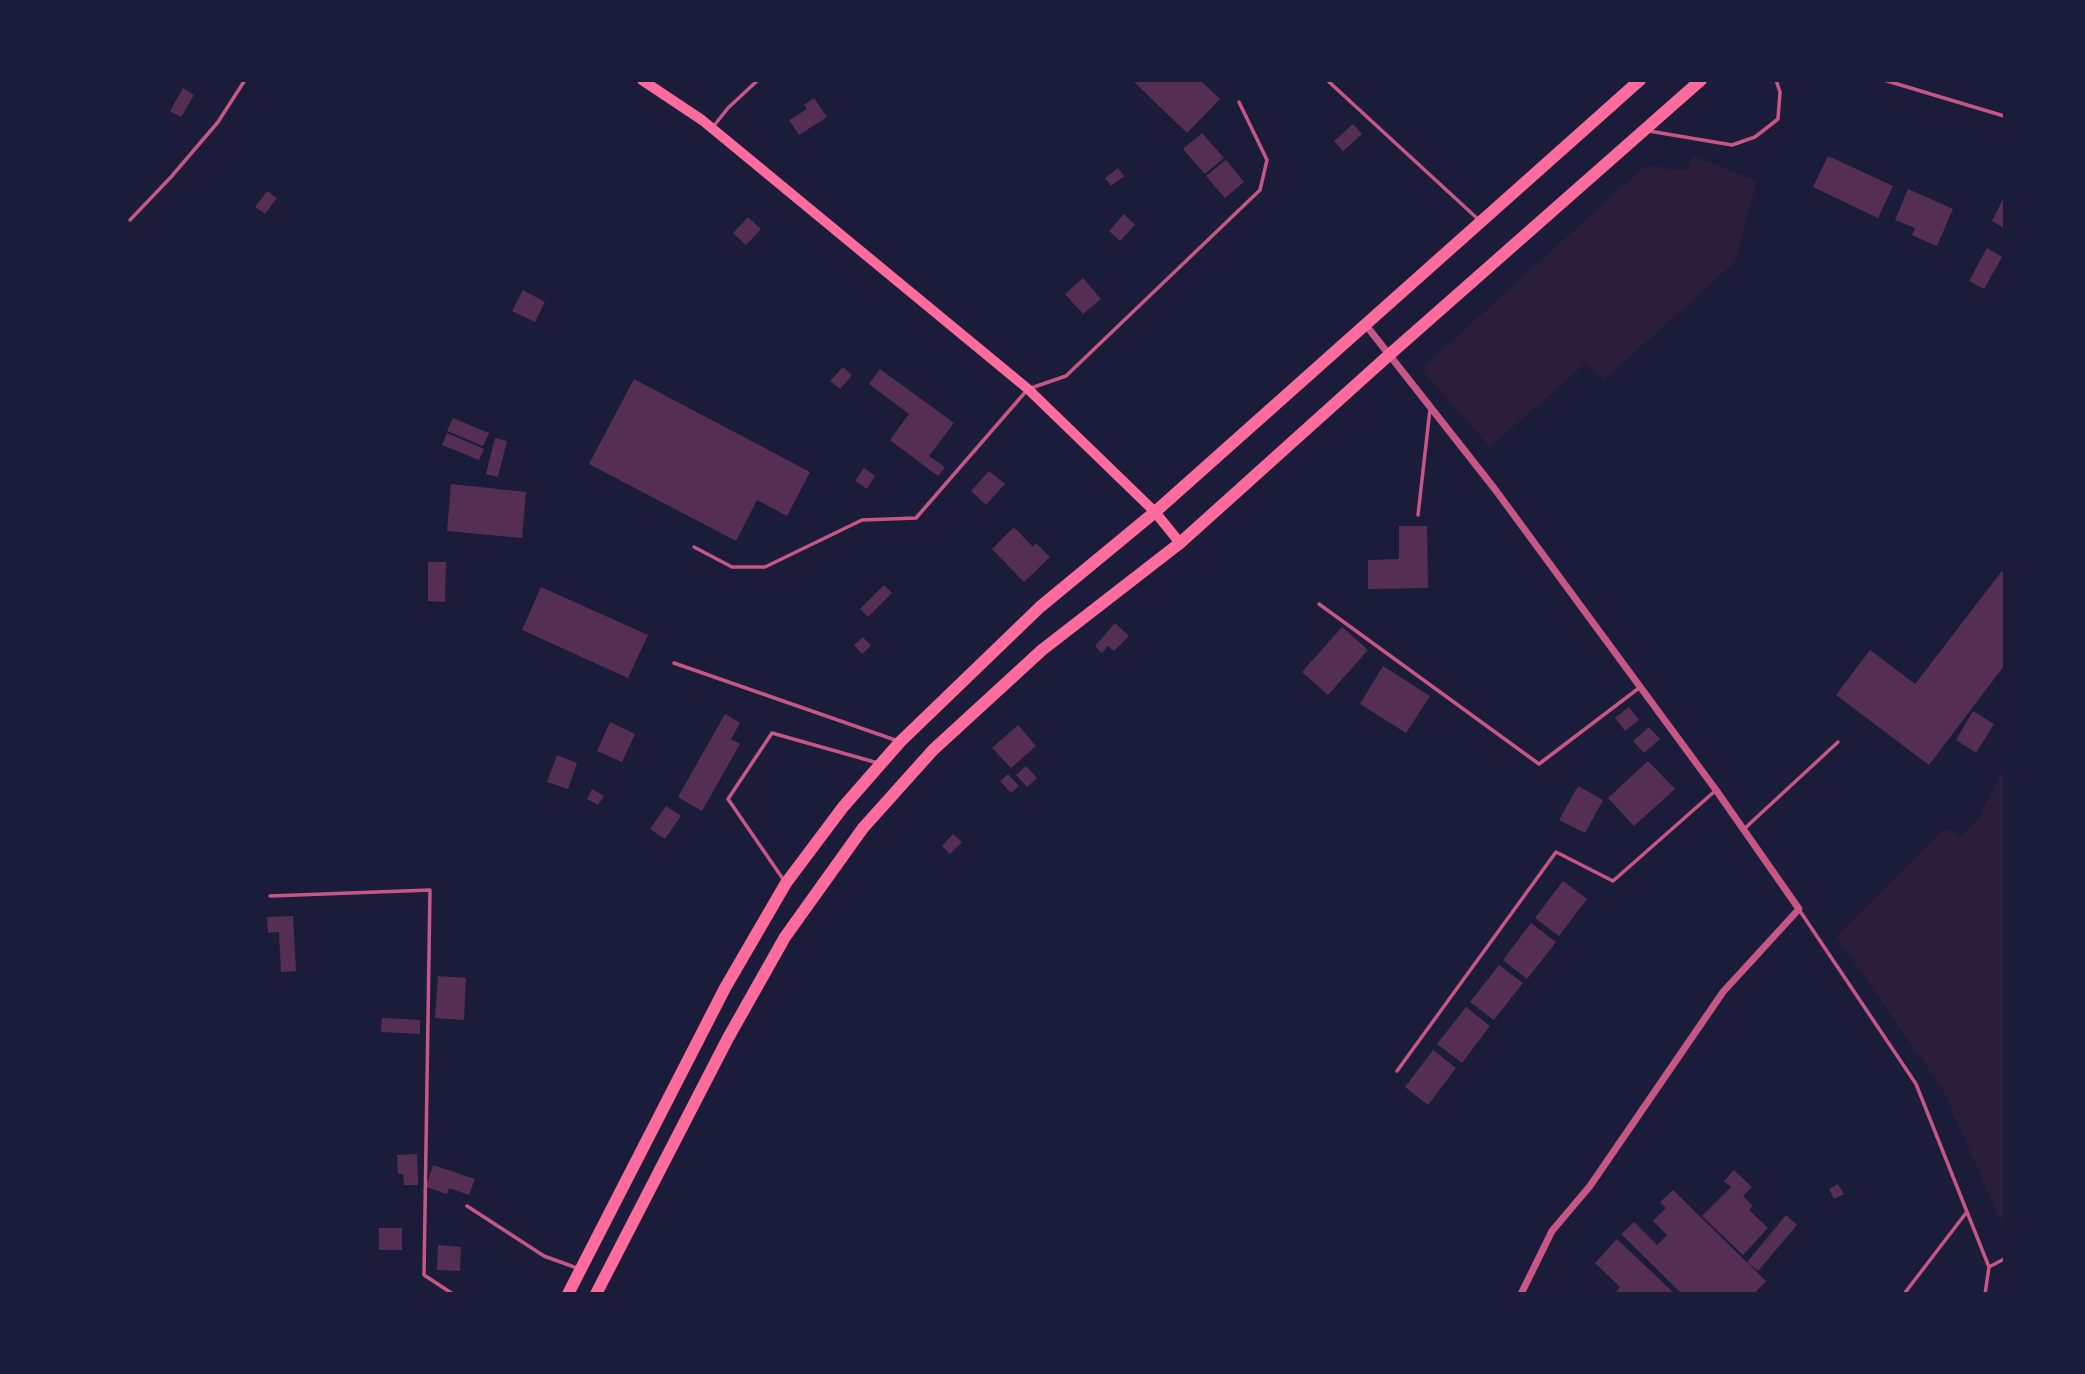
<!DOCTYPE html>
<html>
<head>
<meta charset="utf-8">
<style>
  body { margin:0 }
  #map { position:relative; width:2085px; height:1374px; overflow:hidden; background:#1b1b3a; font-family:"Work Sans",sans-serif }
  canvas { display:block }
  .frame { position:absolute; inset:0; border:82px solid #1b1b3a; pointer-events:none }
</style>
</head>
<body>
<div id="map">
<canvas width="2085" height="1374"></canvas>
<div class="frame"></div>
</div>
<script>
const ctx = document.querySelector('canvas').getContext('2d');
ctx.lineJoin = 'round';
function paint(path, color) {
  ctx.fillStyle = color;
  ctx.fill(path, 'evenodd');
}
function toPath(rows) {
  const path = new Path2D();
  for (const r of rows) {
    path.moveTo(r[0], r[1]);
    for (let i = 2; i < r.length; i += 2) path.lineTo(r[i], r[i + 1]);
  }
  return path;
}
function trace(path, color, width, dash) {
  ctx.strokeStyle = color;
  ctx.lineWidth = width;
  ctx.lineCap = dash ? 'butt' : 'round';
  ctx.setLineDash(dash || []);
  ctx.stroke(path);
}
paint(toPath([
  [1693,156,1757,181,1735,262,1604,380,1586,363,1490,447,1421,369,1645,166,1687,170],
  [2004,767,2004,1229,1943,1090,1836,936,1945,828,1962,836,1981,815]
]), '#2a1e3b');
paint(toPath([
  [1132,80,1200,80,1220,99,1187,133],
  [183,88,194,95,181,117,170,111],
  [814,98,827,117,799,135,789,120,807,109,804,105],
  [1353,124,1362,134,1343,151,1334,141],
  [1202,133,1224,158,1205,174,1183,149],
  [1828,156,1893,186,1878,218,1813,187],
  [1226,160,1244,182,1225,198,1206,176],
  [1118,168,1124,176,1111,186,1105,178],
  [1908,189,1953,209,1937,246,1912,235,1915,228,1895,220],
  [267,191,277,198,265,214,255,207],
  [2004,197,2004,228,1992,221],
  [1124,214,1135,225,1120,241,1109,231],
  [748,217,761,229,746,245,733,233],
  [1987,248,2002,257,1984,289,1969,281],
  [1083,278,1101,299,1083,314,1065,294],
  [523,290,545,302,535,322,512,311],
  [843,367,852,375,840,389,830,381],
  [880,369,954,423,929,456,945,467,938,476,890,440,909,414,869,384],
  [634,379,810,472,787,516,757,500,736,541,589,464],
  [453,418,489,433,483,446,447,431],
  [447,433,484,449,479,460,442,445],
  [495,438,507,441,498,477,486,474],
  [864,468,875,476,867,489,855,481],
  [989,471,1005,484,986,505,971,491],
  [451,484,526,492,522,538,447,531],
  [1399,526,1427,526,1428,588,1368,589,1368,560,1399,559],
  [1014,527,1033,547,1036,543,1050,557,1024,582,992,549],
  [428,562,446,562,445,602,428,601],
  [2002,571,2004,573,2004,666,1929,765,1836,695,1870,650,1915,684],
  [884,585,892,593,868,617,860,609],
  [541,587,648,635,628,678,522,630],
  [1115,623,1129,636,1114,651,1108,646,1102,653,1095,646],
  [1342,627,1368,650,1328,695,1302,672],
  [863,637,871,646,862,654,854,645],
  [1383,666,1430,696,1406,733,1360,704],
  [1629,707,1639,720,1625,731,1615,718],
  [1973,711,1994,724,1976,753,1956,740],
  [725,714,740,723,731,739,740,744,702,811,678,797],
  [610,722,635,734,622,762,597,751],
  [1018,725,1036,746,1011,768,992,748],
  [1649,727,1660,739,1644,753,1633,741],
  [557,755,577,763,568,789,547,782],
  [1648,761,1675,789,1634,826,1608,798],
  [1026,766,1037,778,1027,787,1016,775],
  [1008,774,1019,786,1011,793,1000,781],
  [1578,786,1603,800,1585,833,1559,820],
  [592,789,604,796,598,805,587,799],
  [666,806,681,816,665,839,650,829],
  [953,834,962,842,950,854,942,846],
  [1563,881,1587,899,1559,936,1535,918],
  [293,916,296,971,281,972,279,932,268,933,267,917],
  [1531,923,1556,942,1527,979,1503,960],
  [1499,965,1523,983,1494,1020,1470,1002],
  [438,976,466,978,464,1020,435,1018],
  [1466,1007,1490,1026,1462,1063,1437,1044],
  [382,1018,420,1020,420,1034,381,1032],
  [1433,1050,1456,1068,1428,1105,1405,1087],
  [417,1154,418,1185,404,1185,403,1174,398,1174,397,1155],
  [433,1165,475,1179,469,1195,449,1188,447,1194,426,1187],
  [1734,1170,1752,1187,1743,1196,1753,1206,1749,1210,1768,1228,1743,1255,1702,1216,1731,1187,1724,1181],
  [1838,1184,1844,1194,1834,1199,1829,1189],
  [1673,1190,1766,1281,1754,1294,1682,1294,1621,1234,1634,1222,1657,1245,1667,1235,1653,1221,1666,1208,1660,1202],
  [1786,1215,1797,1225,1758,1271,1747,1262],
  [379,1228,402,1228,402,1250,379,1250],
  [1617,1239,1675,1294,1614,1294,1620,1287,1595,1263],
  [438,1245,461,1247,460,1271,437,1270]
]), '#542f53');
trace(toPath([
  [1327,80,1480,221],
  [1884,80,2004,116],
  [713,127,728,108,758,80],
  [1649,131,1732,145,1755,137,1778,119,1780,92,1776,80],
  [130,220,171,177,218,122,245,80],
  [1418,515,1430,409],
  [694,547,732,567,765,567,862,520,916,518,1028,389,1066,376,1260,190,1267,160,1239,102],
  [1319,604,1539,764,1639,688],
  [674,663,898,741],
  [1744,829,1838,742],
  [783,879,728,799,772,733,878,763],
  [270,896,430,890,424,1275,453,1294],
  [1800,911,1916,1084,1989,1267,1985,1294],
  [1397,1071,1556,852,1613,881,1715,791],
  [467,1206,544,1256,577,1268],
  [1989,1267,2004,1259],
  [1904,1294,1966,1213]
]), '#c65784', 3.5);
trace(toPath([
  [1365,324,1494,488,1716,790,1799,909,1723,992,1590,1186,1552,1231,1521,1294]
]), '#c65784', 7);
trace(toPath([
  [642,80,702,120,1028,389,1155,512,1180,543]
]), '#ff6b9d', 10);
trace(toPath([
  [1155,512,1640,80],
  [1180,543,1389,355,1701,80]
]), '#ff6b9d', 12);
trace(toPath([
  [568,1294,725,988,786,883,843,807,900,742,1040,607,1155,512],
  [596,1294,728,1038,785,937,863,828,933,750,1042,650,1180,543]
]), '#ff6b9d', 12);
</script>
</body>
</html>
